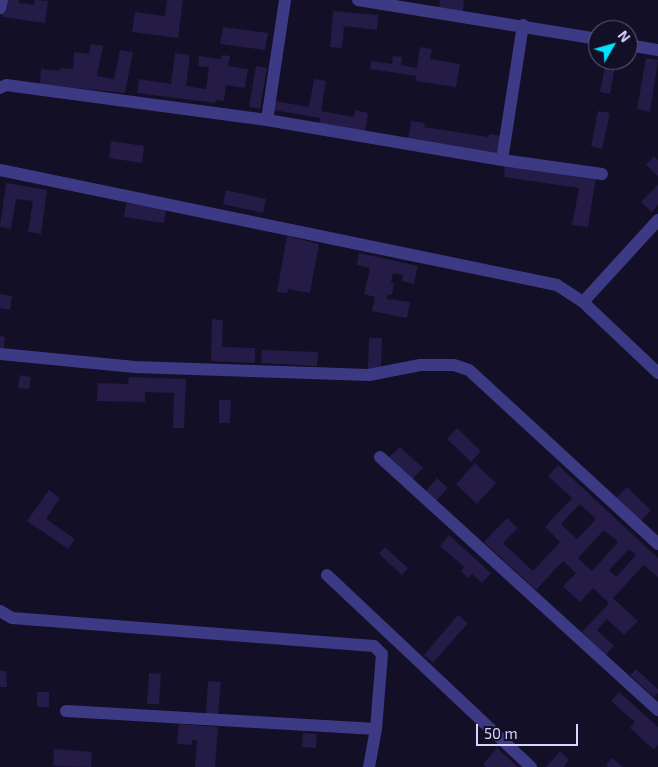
<!DOCTYPE html>
<html>
<head>
<meta charset="utf-8">
<style>
  body { margin:0 }
  #map { position:relative; width:658px; height:767px; overflow:hidden; background:#130f26; font-family:"Exo 2",sans-serif }
  canvas { display:block }
  .north { position:absolute; left:588px; top:20px; width:50px; height:50px; box-sizing:border-box; background:#130f26; border:1px solid #625e7d; border-radius:50%; rotate:52deg; font-size:14px; font-weight:700; line-height:20px; text-align:center; color:#d9d4ff }
  .north::after { content:''; display:block; margin:auto; width:18px; height:22px; background:#00e5ff; clip-path:polygon(50% 0,100% 100%,50% 72%,0 100%) }
  .scale { position:absolute; left:476px; top:724px; width:102px; height:22px; box-sizing:border-box; border:2px solid #d9d4ff; border-top:0; padding-left:6px; font-size:15px; line-height:18px; white-space:nowrap; color:#d9d4ff; -webkit-text-stroke:4px #130f26; paint-order:stroke }
</style>
</head>
<body>
<div id="map">
<canvas width="658" height="767"></canvas>
<div class="north">N</div>
<div class="scale">50 m</div>
</div>
<script>
const ctx = document.querySelector('canvas').getContext('2d');
ctx.lineJoin = 'round';
function paint(path, color) {
  ctx.fillStyle = color;
  ctx.fill(path, 'evenodd');
}
function toPath(rows) {
  const path = new Path2D();
  for (const r of rows) {
    path.moveTo(r[0], r[1]);
    for (let i = 2; i < r.length; i += 2) path.lineTo(r[i], r[i + 1]);
  }
  return path;
}
function trace(path, color, width, dash) {
  ctx.strokeStyle = color;
  ctx.lineWidth = width;
  ctx.lineCap = dash ? 'butt' : 'round';
  ctx.setLineDash(dash || []);
  ctx.stroke(path);
}
paint(toPath([
  [4,0,19,0,19,3,34,5,35,0,48,1,45,23,2,17],
  [167,0,183,0,178,38,132,32,135,12,165,16],
  [440,0,464,0,463,11,439,8],
  [333,11,378,15,377,30,344,26,342,48,330,47],
  [223,27,268,33,265,50,220,44],
  [91,44,103,46,97,76,114,79,120,50,133,52,125,93,40,84,41,69,59,71,60,68,73,69,74,52,89,54],
  [420,47,432,49,430,59,460,64,456,87,415,81,416,76,370,69,371,61,392,64,393,56,402,57,401,65,417,68],
  [175,53,190,55,186,86,206,89,209,67,198,66,199,56,221,59,222,55,230,56,228,66,248,69,245,88,226,85,224,101,216,100,215,103,137,93,139,79,171,84],
  [646,58,658,60,650,112,637,109],
  [606,60,616,60,610,94,600,92],
  [256,66,267,68,260,109,249,107],
  [314,79,326,81,321,111,354,117,355,110,368,113,365,132,319,124,320,118,273,110,274,101,309,107],
  [598,111,610,113,602,149,591,146],
  [411,121,425,123,424,127,456,132,489,137,489,134,503,136,500,154,408,140],
  [111,141,144,146,142,163,109,158],
  [654,156,658,160,658,176,646,165],
  [505,164,596,177,588,227,572,225,579,188,504,177],
  [6,183,47,190,41,234,28,232,33,201,16,199,11,229,0,227],
  [658,185,658,205,652,212,641,202],
  [226,190,266,199,263,213,223,204],
  [126,203,166,209,164,223,124,217],
  [287,236,319,244,310,293,288,289,287,293,277,292],
  [359,253,418,266,414,284,402,281,403,275,393,273,391,283,394,283,392,295,388,294,387,299,410,302,407,318,372,311,375,297,364,294,370,268,357,265],
  [0,294,12,296,10,310,0,308],
  [212,319,223,320,222,347,255,348,255,363,211,361],
  [0,336,5,337,3,352,0,352],
  [369,338,382,338,381,369,368,369],
  [262,350,318,352,317,366,261,363],
  [20,375,31,377,29,389,18,388],
  [129,377,186,379,184,428,173,428,174,393,145,392,145,402,97,401,98,383,128,384],
  [219,400,231,400,230,423,219,423],
  [457,428,481,451,471,462,447,439],
  [400,447,423,468,412,479,389,457],
  [475,463,496,483,477,504,456,484],
  [558,465,658,558,658,577,644,565,613,598,638,621,624,635,607,619,597,630,614,646,606,655,582,632,609,603,593,588,580,602,563,586,576,573,563,561,536,590,484,542,507,518,518,528,503,543,533,571,560,542,545,527,572,498,548,476],
  [580,504,596,519,577,539,561,524],
  [604,530,618,542,592,571,578,558],
  [629,549,636,555,616,577,609,570],
  [437,478,448,488,436,501,426,491],
  [627,487,651,510,641,521,616,498],
  [49,490,60,498,46,519,75,539,68,549,27,521],
  [449,535,491,573,482,583,472,574,468,578,461,571,464,567,440,546],
  [385,547,408,568,402,575,379,554],
  [458,615,468,623,433,663,424,655],
  [636,669,658,689,658,693,654,697,630,675],
  [0,671,6,671,7,687,0,687],
  [149,673,161,674,159,704,147,704],
  [208,681,221,682,218,715,206,714],
  [37,692,49,692,49,707,37,707],
  [619,692,658,727,658,745,654,750,630,728,635,722,611,701],
  [179,724,218,727,215,767,195,767,197,740,192,740,192,745,177,744],
  [303,733,317,734,316,748,302,747],
  [497,748,518,767,486,767,483,764],
  [54,749,92,752,91,767,53,766],
  [560,751,569,760,564,766,565,767,546,767],
  [612,758,623,767,608,767,606,765]
]), '#241b47');
trace(toPath([
  [358,0,598,39],
  [0,8,2,0],
  [628,45,658,50],
  [0,88,6,85,267,120,502,160,602,174],
  [267,120,285,0],
  [502,160,523,25],
  [0,170,557,285,583,302,658,373],
  [583,302,658,220],
  [0,354,135,367,369,375,420,365,454,365,469,370,658,544],
  [380,457,658,710],
  [327,575,531,767],
  [0,611,12,618,374,646,382,654,376,729,369,767],
  [66,711,376,729]
]), '#3d3a85', 12);
</script>
</body>
</html>
